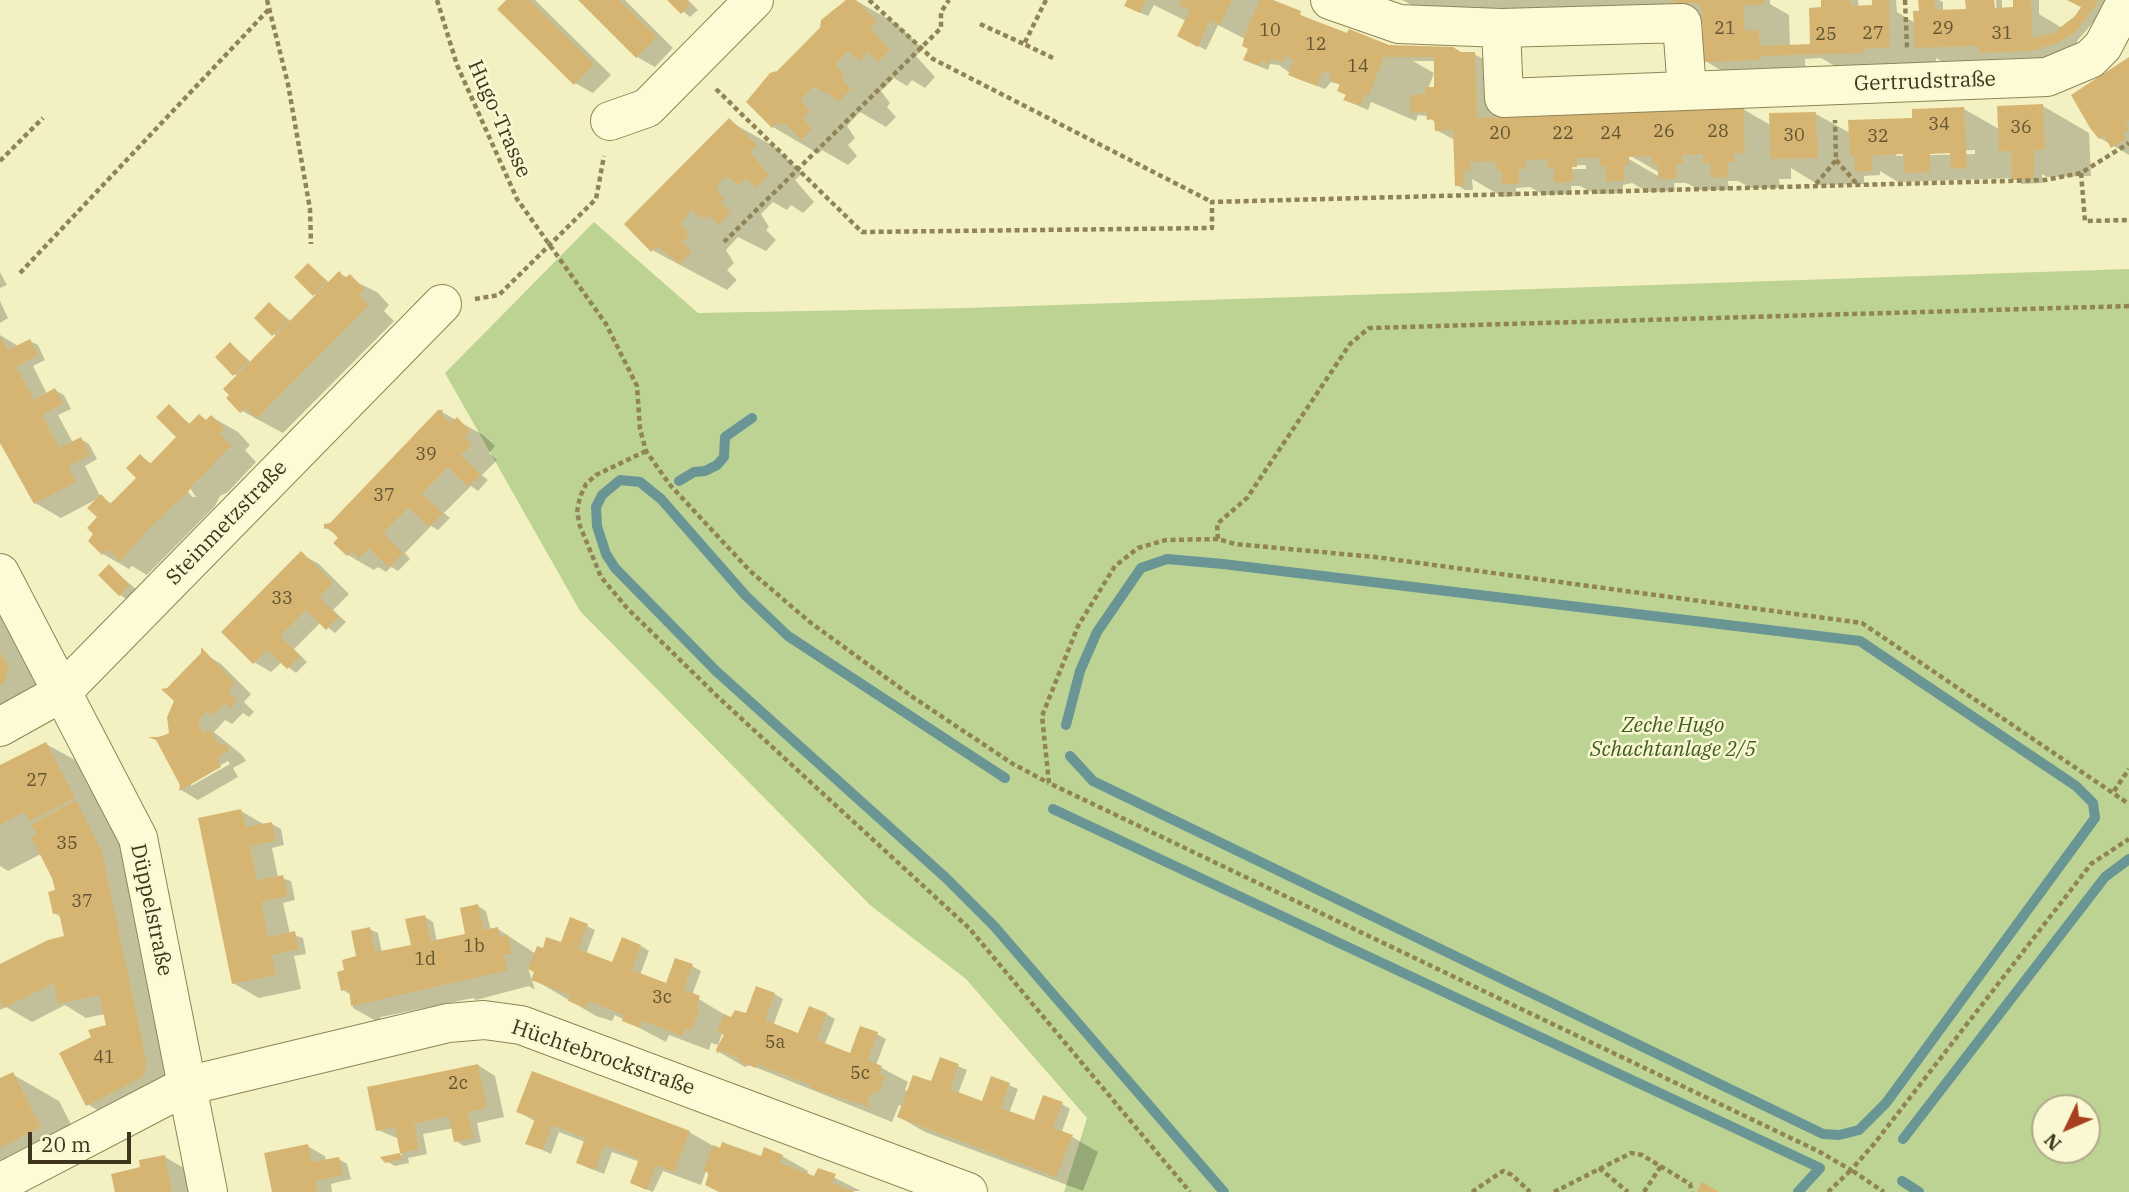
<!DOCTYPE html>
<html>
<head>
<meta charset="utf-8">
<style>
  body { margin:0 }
  #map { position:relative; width:2129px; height:1192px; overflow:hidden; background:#f3f1c2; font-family:"IBM Plex Serif",serif }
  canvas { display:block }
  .north { position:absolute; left:2031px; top:1094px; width:70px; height:70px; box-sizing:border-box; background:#faf8d2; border:2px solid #afaa89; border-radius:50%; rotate:226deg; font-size:19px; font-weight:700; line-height:28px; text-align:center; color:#3e351c }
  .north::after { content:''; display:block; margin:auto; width:24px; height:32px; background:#a7401e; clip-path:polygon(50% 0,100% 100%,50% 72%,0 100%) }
  .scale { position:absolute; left:28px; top:1132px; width:103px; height:32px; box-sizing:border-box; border:4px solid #3e351c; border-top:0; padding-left:9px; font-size:21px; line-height:24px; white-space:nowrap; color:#3e351c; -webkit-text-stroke:5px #faf8d2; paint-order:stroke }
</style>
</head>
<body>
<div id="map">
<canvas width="2129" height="1192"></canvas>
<div class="north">N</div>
<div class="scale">20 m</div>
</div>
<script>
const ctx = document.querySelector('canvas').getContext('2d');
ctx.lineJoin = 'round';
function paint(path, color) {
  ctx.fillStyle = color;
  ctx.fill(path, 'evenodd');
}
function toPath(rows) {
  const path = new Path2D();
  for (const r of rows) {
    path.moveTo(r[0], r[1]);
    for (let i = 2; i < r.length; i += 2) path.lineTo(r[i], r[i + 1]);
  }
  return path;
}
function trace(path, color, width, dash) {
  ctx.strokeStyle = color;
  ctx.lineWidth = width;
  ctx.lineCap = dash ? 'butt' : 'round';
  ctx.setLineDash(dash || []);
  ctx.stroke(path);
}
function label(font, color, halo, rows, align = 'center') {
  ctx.font = font + ' "IBM Plex Serif",serif';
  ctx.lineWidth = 5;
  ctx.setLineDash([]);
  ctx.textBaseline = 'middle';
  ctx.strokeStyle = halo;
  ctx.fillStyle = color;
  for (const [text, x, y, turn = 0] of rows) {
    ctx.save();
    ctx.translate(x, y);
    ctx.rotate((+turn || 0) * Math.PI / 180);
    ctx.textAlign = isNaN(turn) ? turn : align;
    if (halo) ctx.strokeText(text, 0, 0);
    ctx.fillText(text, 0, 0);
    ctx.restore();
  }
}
paint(toPath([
  [594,222,698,313,967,308,2129,269,2129,1192,1064,1192,1087,1118,966,979,870,905,580,611,445,373],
  [2045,1108,2087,1108,2087,1150,2045,1150]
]), '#bcd394');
paint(toPath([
  [508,0,535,0,611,75,593,93,575,83],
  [580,0,625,0,673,48,655,67,637,57],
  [669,0,688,0,698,10,690,17],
  [847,0,855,0,897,24,923,49,916,56,935,77,925,88,912,80,907,86,894,78,881,91,890,103,887,107,896,117,886,127,860,112,847,126,855,138,848,145,857,156,848,165,822,150,819,154,773,127,748,102],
  [1129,0,1267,0,1348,36,1388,47,1474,54,1521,80,1522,118,1743,109,1772,126,1816,114,1850,133,1964,109,1999,129,2043,106,2089,133,2091,176,2047,177,2042,174,2042,183,2022,184,2014,178,1898,182,1880,171,1880,175,1864,176,1864,184,1819,185,1791,168,1791,179,1779,179,1780,188,1751,188,1738,181,1728,181,1729,190,1700,190,1686,183,1674,183,1675,191,1648,192,1632,183,1623,185,1623,193,1596,194,1580,186,1571,186,1572,194,1544,195,1530,187,1516,188,1516,196,1503,197,1472,179,1473,190,1465,190,1457,185,1455,140,1436,130,1436,123,1428,116,1418,115,1416,121,1371,102,1368,110,1345,100,1347,95,1341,85,1331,82,1325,89,1298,79,1279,65,1270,64,1268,70,1254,64,1247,40,1218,25,1206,50,1187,40,1186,21,1154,5,1148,16,1134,10],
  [1413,61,1436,61,1436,89,1428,89,1434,73],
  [1975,150,1975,154,1896,156,1895,153],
  [1622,151,1660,173,1660,177,1620,154],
  [1586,165,1586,169,1554,169,1554,166],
  [1402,0,1770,0,1770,4,1789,15,1790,46,1810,46,1828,9,1822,0,1858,0,1859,8,1879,7,1874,0,1896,0,1897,12,1915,23,1926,13,1920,0,1939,0,1943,2,1943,12,1973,11,1967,0,1992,0,1997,17,1996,0,2002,0,2002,10,2020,10,2015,0,2039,0,2039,14,2064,29,2083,8,2068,0,2129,0,2098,17,2077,41,2078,77,1963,74,1936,58,1936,73,1859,80,1821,58,1805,59,1806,86,1752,88,1705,61,1704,24,1489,25,1458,7,1454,21,1430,14],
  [2129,59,2129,155,2100,138],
  [729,121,775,147,802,173,795,180,814,202,803,213,791,205,787,210,773,202,761,214,769,227,766,230,776,240,766,251,738,237,726,250,734,263,727,270,737,280,727,290,652,250],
  [308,265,330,283,340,274,377,292,389,305,384,311,394,321,283,433,242,411,238,376,234,374,230,344,252,363,277,337,256,318,270,304,292,322,317,296,314,294],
  [0,272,7,285,0,288],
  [0,301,8,318,0,323],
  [0,335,18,346,30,341,38,345,45,360,33,366,47,394,55,390,64,395,71,409,58,415,73,443,81,439,89,444,97,459,85,466,100,496,112,504,138,478,140,456,152,464,179,436,169,406,191,425,199,416,208,421,212,417,238,432,250,445,245,450,256,462,228,492,220,496,215,506,147,575,132,566,129,569,103,554,90,541,96,534,99,517,95,500,61,518,35,503,0,436],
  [185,481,196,497,192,497,182,483],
  [442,412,483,435,495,446,489,453,497,460,482,475,488,480,478,491,471,486,444,513,450,518,438,530,431,526,405,553,410,559,398,571,391,567,386,572,378,567,374,570,348,555,341,538,326,528],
  [301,554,319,564,349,594,333,610,346,622,335,633,321,622,294,649,307,662,296,673,282,662,271,672,254,662],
  [109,567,137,590,128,600,120,595],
  [0,589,55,696,0,734],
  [203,653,221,664,251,694,244,702,254,712,249,717,243,713,232,724,225,720,214,732,242,755,246,761,233,768,238,777,198,800,181,790,182,785,157,737,171,734],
  [228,761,230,764,191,786,191,782],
  [46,744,93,770,120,824,184,1047,134,1131,87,1104,111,1026,105,1014,86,1018,65,1005,32,1022,6,1007,0,1010,0,966,69,937,61,917,54,913,58,891,41,854,8,871,0,866,0,766],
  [241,811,265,825,272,824,281,829,284,845,272,848,278,877,291,881,295,900,283,903,290,934,303,938,306,954,294,956,301,989,259,998,233,983],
  [478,906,486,911,491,931,498,929,536,954,571,949,587,926,595,930,586,954,620,968,641,946,649,951,640,975,676,989,676,960,692,966,701,971,692,995,732,1019,757,1020,774,994,783,999,773,1026,809,1040,826,1014,835,1019,824,1046,860,1059,861,1028,877,1034,886,1039,876,1065,908,1082,905,1090,909,1092,941,1088,941,1059,967,1070,958,1094,990,1106,992,1078,1018,1089,1009,1113,1044,1126,1062,1104,1070,1109,1062,1131,1098,1152,1083,1191,925,1132,899,1117,903,1106,899,1105,892,1122,750,1065,745,1067,719,1052,726,1036,722,1034,718,1045,711,1043,709,1050,669,1035,666,1042,615,1015,612,1021,596,1016,533,979,536,972,528,968,535,990,529,986,476,1000,473,998,381,1017,378,1022,353,1008,351,995,343,990,346,971,361,957,369,929,378,933,382,953,416,946,425,917,433,922,437,942,471,935],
  [478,1065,495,1076,504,1117,477,1123,481,1142,464,1146,456,1141,454,1128,423,1134,427,1154,408,1158,409,1163,395,1166,386,1161,383,1158,402,1155,399,1139,378,1130],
  [12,1074,59,1101,86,1154,0,1192,0,1080],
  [518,1111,689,1132,715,1147,762,1158,782,1156,808,1171,807,1175,815,1179,819,1170,861,1191,720,1192,706,1171,701,1185,663,1171,653,1192,641,1187,640,1162,612,1152,604,1174,586,1167,585,1142,559,1132,551,1154,527,1143,536,1122],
  [307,1146,325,1156,326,1161,339,1159,347,1164,351,1179,331,1184,332,1192,274,1192],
  [165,1157,211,1184,213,1192,117,1192,142,1169]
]), '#0003');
trace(toPath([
  [679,481,694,472,705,471,717,465,724,457,725,437,752,418],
  [1066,725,1080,671,1097,632,1141,568,1167,559,1223,564,1860,641,2076,786,2093,803,2095,818,1886,1103,1859,1130,1839,1135,1823,1134,1093,781,1070,756],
  [1005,778,788,636,746,596,661,499,640,482,620,480,602,495,596,507,597,526,606,554,615,568,716,671,946,878,994,926,1224,1192],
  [1053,809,1820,1168,1798,1192],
  [1903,1139,2105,877,2129,859],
  [1902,1181,1919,1192]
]), '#6a9595', 10);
paint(toPath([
  [506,0,529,0,594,64,574,85,497,9],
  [578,0,619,0,657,37,636,58],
  [667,0,686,0,691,4,681,14],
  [846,0,856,0,877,21,871,29,890,50,878,62,868,52,860,61,848,51,836,64,844,76,842,79,851,89,839,102,828,92,826,94,814,86,801,99,809,111,803,118,812,129,801,140,786,124,783,126,778,122,772,128,746,102,770,73,777,71,820,28,821,20],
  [1127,0,1146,0,1140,13,1124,6],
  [1181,0,1232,0,1220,25,1210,20,1198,47,1177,36,1190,10,1179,5],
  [1260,0,1273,0,1301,11,1300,15,1347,33,1349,29,1389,45,1453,47,1461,52,1475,52,1477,118,1744,108,1745,153,1734,153,1734,162,1728,162,1728,177,1711,178,1710,163,1703,163,1703,154,1682,155,1683,164,1676,164,1677,179,1658,179,1658,164,1652,165,1651,156,1629,157,1629,165,1624,165,1624,181,1606,181,1605,166,1600,166,1599,158,1577,158,1577,167,1572,167,1573,182,1554,183,1554,168,1548,168,1547,159,1525,160,1526,169,1519,169,1519,184,1502,184,1501,170,1496,170,1495,161,1470,162,1470,171,1464,171,1465,186,1455,186,1453,130,1435,131,1434,119,1427,120,1426,112,1411,113,1410,95,1425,94,1425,87,1434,87,1434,57,1384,57,1369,95,1365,94,1360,106,1343,100,1346,95,1337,91,1340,84,1329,80,1332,74,1323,71,1317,86,1288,75,1294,60,1285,56,1283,62,1272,58,1269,64,1261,61,1259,66,1243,60,1248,49,1242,46,1246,31],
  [1673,0,1763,0,1763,5,1744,5,1745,31,1759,30,1760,46,1810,44,1809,8,1821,7,1821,0,1851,0,1851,6,1872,5,1872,0,1889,0,1890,47,1864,49,1864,53,1760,56,1760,60,1703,62,1702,8,1696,3,1674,4],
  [1918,0,1935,0,1935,10,1966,9,1965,0,1994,0,1995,8,2013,7,2013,0,2031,0,2033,38,2053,33,2075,16,2081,7,2067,0,2099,0,2077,31,2058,43,2032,51,1979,53,1979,46,1915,48,1913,11,1919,11],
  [2129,57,2129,120,2126,122,2129,129,2123,133,2126,139,2111,148,2104,136,2099,139,2090,128,2071,95],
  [2043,104,2045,150,2034,150,2034,179,2012,180,2011,151,1999,151,1997,106],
  [1964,107,1967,168,1951,169,1950,153,1930,154,1930,172,1904,173,1903,154,1872,156,1872,171,1855,172,1855,156,1850,156,1848,120,1912,118,1912,109],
  [1816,112,1818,158,1771,159,1769,113],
  [729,118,757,145,750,152,769,175,756,187,746,178,739,185,726,176,716,187,724,199,721,203,731,213,718,225,709,215,705,220,692,210,681,222,689,236,682,242,692,252,680,264,657,246,651,252,624,224],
  [308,263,327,281,313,296,294,277],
  [339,271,345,278,350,274,364,289,359,295,369,305,256,419,246,408,240,413,226,398,229,395,223,389],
  [269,302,288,321,272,336,254,318],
  [0,336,8,350,30,339,38,355,16,367,34,400,55,388,63,404,42,415,59,448,81,437,90,455,68,466,76,482,34,504,0,443],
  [230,342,248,361,233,376,215,357],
  [169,404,189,424,199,414,206,420,211,415,225,429,220,434,233,448,228,448,202,477,195,481,188,492,162,515,165,520,160,517,155,522,156,525,153,524,120,561,108,549,102,555,88,541,93,534,87,528,97,517,87,508,101,494,110,504,136,478,126,468,140,454,150,464,176,437,156,417],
  [438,410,443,410,442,415,451,423,457,417,470,431,464,437,472,444,461,455,481,475,468,487,448,467,422,494,443,513,429,527,409,507,383,533,403,553,389,568,369,548,359,558,352,551,347,556,333,543,338,538,329,528,324,529,324,524,330,523],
  [301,551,333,583,319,597,339,617,326,630,306,610,280,636,300,656,287,669,267,650,253,664,221,632],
  [109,564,130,585,119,596,98,575],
  [201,647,235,683,228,691,237,701,230,708,225,703,213,716,208,710,198,721,203,733,210,730,219,746,225,743,229,751,217,758,221,767,179,791,180,785,156,740,148,737,160,737,169,733,167,717,174,701,161,689,167,688,201,653],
  [0,651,9,668,4,683,0,685],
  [46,742,75,798,30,821,24,812,0,825,0,765],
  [76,800,102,852,147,1064,143,1077,86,1106,59,1053,91,1037,88,1030,106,1025,99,995,58,1004,54,983,4,1008,0,1000,0,964,48,940,64,936,59,913,53,914,48,892,55,890,52,878,31,837,37,834,31,825],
  [241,809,246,827,272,822,276,841,250,846,257,880,283,875,288,896,261,902,268,937,295,931,299,949,272,955,276,975,232,984,198,818],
  [478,904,484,930,498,927,500,937,508,935,512,954,504,955,508,974,505,971,351,1006,349,989,341,991,337,972,344,970,342,960,356,956,351,931,370,927,375,952,411,945,405,919,425,915,431,941,465,934,460,908],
  [570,917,588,924,578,949,612,962,622,937,641,945,632,970,666,983,675,958,693,964,684,989,700,996,696,1007,700,1008,691,1031,685,1029,682,1036,643,1021,640,1028,622,1021,624,1015,589,1001,586,1008,568,1001,570,995,531,980,534,972,528,969,537,946,543,948,546,937,561,942],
  [756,986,775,993,765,1020,798,1033,809,1006,827,1013,817,1040,850,1053,860,1026,878,1032,868,1060,882,1066,879,1074,885,1076,879,1093,872,1091,867,1105,869,1110,864,1105,810,1088,811,1085,757,1064,756,1068,738,1061,739,1058,722,1051,717,1053,716,1049,724,1035,717,1032,724,1014,731,1017,735,1010,746,1013],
  [940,1057,959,1064,950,1089,982,1101,991,1076,1010,1083,1001,1108,1034,1120,1043,1095,1063,1102,1053,1128,1073,1135,1056,1177,897,1117,913,1075,931,1081],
  [478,1064,487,1108,468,1112,474,1138,454,1142,449,1116,414,1124,419,1149,400,1154,402,1159,385,1163,380,1157,400,1153,395,1127,376,1131,367,1087],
  [532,1071,690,1131,674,1172,656,1165,647,1190,630,1183,639,1159,605,1145,595,1170,576,1163,585,1138,552,1125,543,1150,525,1144,535,1119,516,1112],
  [13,1072,41,1127,0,1148,0,1078],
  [722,1142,761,1156,764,1147,783,1155,780,1163,814,1176,818,1168,836,1174,832,1183,855,1192,719,1192,705,1185,709,1173,703,1171,713,1145,720,1148],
  [308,1144,312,1162,339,1157,343,1175,315,1181,318,1192,272,1192,264,1153],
  [165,1155,172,1192,115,1192,111,1174,140,1167,139,1160],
  [1702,1182,1719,1192,1697,1192]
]), '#d6b573');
const minor = toPath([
  [1330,0,1399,24,1501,28,1682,23,1687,91],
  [1501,28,1504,98,2047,77,2090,59,2103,46,2127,0],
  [610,121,647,108,754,0],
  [0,573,138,838,208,1192],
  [0,727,61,693,442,304],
  [0,1183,186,1086,448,1023,484,1020,521,1025,968,1192]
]);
trace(minor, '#908356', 40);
trace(toPath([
  [267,0,288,84,310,209,311,244],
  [437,0,457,65,517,199,606,324,637,386,640,429,646,451,670,485,750,571,811,623,914,698,1013,764,1049,783],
  [869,0,933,59,1212,202],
  [1046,0,1024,44,1053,58],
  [1905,0,1907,48],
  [980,24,1024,44],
  [716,89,862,232,1212,228,1212,202,2045,180,2081,173,2129,143],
  [1836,160,1856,183],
  [0,161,43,118],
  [2081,173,2085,221,2129,220],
  [1816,184,1836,160,1835,120],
  [724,242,941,28,941,12,949,0],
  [20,273,271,7],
  [475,299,499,295,596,199,604,156],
  [2129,306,1369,328,1350,344,1247,498,1217,524,1218,539,1235,544,1375,557,1862,623,2129,804],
  [646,451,596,475,586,484,580,497,577,512,580,526,601,577,627,608,718,697,969,928,1190,1192],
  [1218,539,1166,540,1138,548,1115,566,1078,626,1042,716,1049,783,1818,1151,1851,1170,1874,1144,2091,864,2129,839],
  [2114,791,2129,769],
  [1599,1168,1628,1192],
  [1472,1192,1503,1171,1512,1175,1530,1192],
  [1554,1192,1631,1153,1642,1155,1690,1184,1692,1192],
  [1644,1192,1661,1166],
  [1828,1192,1851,1170,1884,1192]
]), '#908356', 4.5, [5, 3.5]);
trace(minor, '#fdfbd6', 38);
label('18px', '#645532', null, [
  ["21",1725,29],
  ["29",1943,29],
  ["10",1270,31],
  ["27",1873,34],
  ["31",2002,34],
  ["25",1826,35],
  ["12",1316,45],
  ["14",1358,67],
  ["34",1939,125],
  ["36",2021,128],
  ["26",1664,132],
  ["28",1718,132],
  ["20",1500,134],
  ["22",1563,134],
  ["24",1611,134],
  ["30",1794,136],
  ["32",1878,137],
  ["39",426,455],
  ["37",384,496],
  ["33",282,599],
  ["27",37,781],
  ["35",67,844],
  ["37",82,902],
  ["1b",474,947],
  ["1d",425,960],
  ["3c",662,998],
  ["5a",775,1043],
  ["41",104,1058],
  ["5c",860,1074],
  ["2c",458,1084]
]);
label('21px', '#3e351c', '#faf8d2', [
  ["Gertrudstraße",1925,82,-2],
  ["Hugo-Trasse",499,119,66],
  ["Steinmetzstraße",227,523,-46],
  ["Düppelstraße",151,910,78],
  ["Hüchtebrockstraße",603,1058,19]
]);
label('italic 21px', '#3e5d20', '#faf8d2', [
  ["Zeche Hugo",1673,726],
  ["Schachtanlage 2/5",1673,750]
]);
</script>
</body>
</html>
